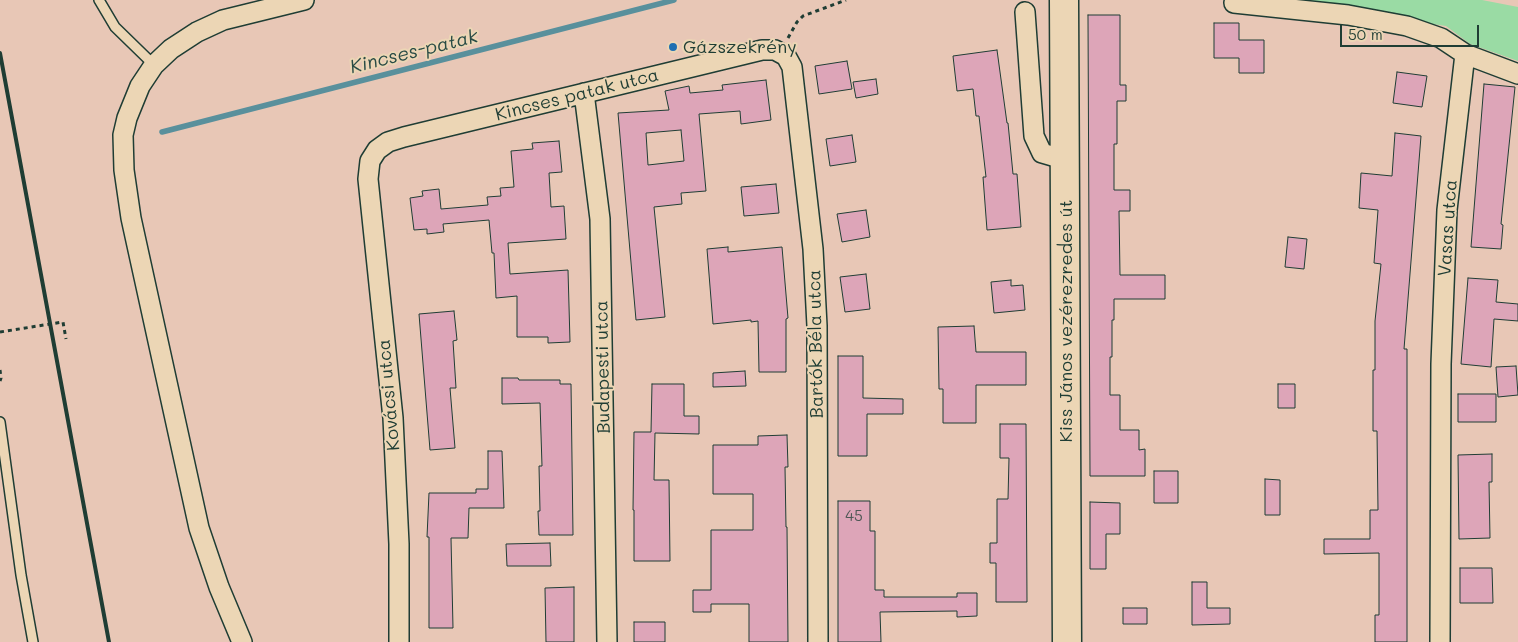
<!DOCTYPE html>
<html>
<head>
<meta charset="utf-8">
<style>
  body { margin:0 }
  #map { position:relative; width:1518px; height:642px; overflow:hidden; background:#e8c7b6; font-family:Mali,sans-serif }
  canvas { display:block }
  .scale { position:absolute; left:1340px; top:25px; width:139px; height:22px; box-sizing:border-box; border:2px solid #1f3d34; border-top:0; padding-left:6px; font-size:15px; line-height:18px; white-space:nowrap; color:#1f3d34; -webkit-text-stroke:4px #ecd6b5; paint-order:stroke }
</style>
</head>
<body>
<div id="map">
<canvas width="1518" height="642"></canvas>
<div class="scale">50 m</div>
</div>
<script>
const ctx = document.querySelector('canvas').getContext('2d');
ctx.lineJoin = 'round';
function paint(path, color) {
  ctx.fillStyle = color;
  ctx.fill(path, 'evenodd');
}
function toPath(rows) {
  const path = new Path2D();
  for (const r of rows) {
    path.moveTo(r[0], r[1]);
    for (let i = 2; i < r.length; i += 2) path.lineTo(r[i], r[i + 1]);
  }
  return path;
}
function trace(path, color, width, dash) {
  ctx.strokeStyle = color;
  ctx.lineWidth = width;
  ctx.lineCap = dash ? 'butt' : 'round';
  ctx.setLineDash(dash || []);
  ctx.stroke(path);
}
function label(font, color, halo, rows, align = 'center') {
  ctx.font = font + ' Mali,sans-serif';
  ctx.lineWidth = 4;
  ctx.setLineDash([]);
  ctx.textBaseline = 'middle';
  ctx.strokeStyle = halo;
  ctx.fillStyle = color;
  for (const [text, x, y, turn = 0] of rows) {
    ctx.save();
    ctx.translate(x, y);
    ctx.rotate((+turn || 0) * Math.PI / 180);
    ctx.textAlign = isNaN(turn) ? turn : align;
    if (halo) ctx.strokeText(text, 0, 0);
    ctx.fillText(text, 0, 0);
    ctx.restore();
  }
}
paint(toPath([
  [1268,0,1482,0,1518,7,1518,61,1470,44,1446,26]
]), '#9adba4');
trace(toPath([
  [162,132,674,0]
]), '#59909c', 5.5);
const building = toPath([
  [1088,15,1120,15,1120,85,1126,85,1126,101,1117,101,1117,144,1114,144,1114,190,1130,190,1130,211,1119,211,1120,275,1165,275,1165,299,1114,299,1114,320,1112,320,1112,357,1110,357,1110,395,1120,395,1120,430,1139,430,1139,450,1145,449,1145,476,1090,476,1088,15],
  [1214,23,1239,23,1239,40,1264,40,1264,73,1239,73,1239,58,1214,58,1214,23],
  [997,50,1007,123,1008,123,1013,174,1017,174,1021,227,987,230,983,177,986,177,979,116,976,116,973,89,957,91,953,56,997,50],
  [847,61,852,89,819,94,815,66,847,61],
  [1397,72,1427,76,1422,107,1393,103,1397,72],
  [876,79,878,94,856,98,853,82,876,79],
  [766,80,771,120,741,124,740,111,699,114,706,191,681,193,682,204,654,207,665,317,636,320,618,113,669,110,665,91,689,86,690,93,723,90,722,85,766,80],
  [681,130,684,161,648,165,646,133,681,130],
  [1484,84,1515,87,1501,224,1503,225,1501,249,1471,247,1484,84],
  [1395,133,1421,136,1404,349,1407,349,1407,642,1375,642,1375,615,1379,615,1379,553,1324,554,1324,539,1370,539,1370,510,1378,510,1377,431,1373,431,1373,370,1375,370,1375,321,1381,264,1374,263,1378,210,1359,208,1361,173,1392,176,1395,133],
  [852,135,856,162,830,166,826,139,852,135],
  [559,141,562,172,549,173,551,207,564,206,566,239,508,243,510,274,568,270,570,342,548,343,548,337,517,337,517,296,496,298,494,253,492,253,489,220,443,224,444,232,427,234,427,229,414,230,410,198,423,196,422,191,439,189,441,209,488,205,487,197,501,196,500,188,514,187,511,151,533,149,532,143,559,141],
  [776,184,779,213,744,216,741,187,776,184],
  [866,210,870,237,842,242,837,214,866,210],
  [1288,237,1307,239,1304,269,1285,267,1288,237],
  [728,247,728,252,782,247,788,318,786,319,786,372,759,372,758,321,751,322,751,320,713,324,707,249,728,247],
  [866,274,870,309,845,312,840,277,866,274],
  [1468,278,1498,280,1496,302,1518,304,1518,321,1494,319,1491,367,1461,364,1468,278],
  [1011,280,1011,286,1023,285,1025,310,994,313,991,282,1011,280],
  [454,311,457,340,453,341,456,388,450,388,455,448,430,450,419,314,454,311],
  [974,326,976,352,1026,352,1026,385,976,385,976,423,943,423,943,389,939,389,938,327,974,326],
  [838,356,863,356,863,398,903,399,903,414,867,414,867,456,838,456,838,356],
  [1516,366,1518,395,1498,397,1496,367,1516,366],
  [745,371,746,386,713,387,713,373,745,371],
  [502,378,518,378,519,380,560,380,560,384,571,384,573,535,539,535,538,511,540,511,539,466,542,466,540,403,502,404,502,378],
  [652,384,684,384,684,416,699,416,699,434,655,433,654,480,669,480,670,561,634,561,634,510,633,510,634,432,651,432,652,384],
  [1278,384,1295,384,1295,408,1278,408,1278,384],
  [1458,394,1496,394,1496,422,1458,422,1458,394],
  [1000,424,1026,424,1027,602,996,602,996,563,990,563,990,543,997,543,997,499,1008,499,1009,458,1000,458,1000,424],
  [787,435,788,467,785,467,786,527,787,527,788,642,749,642,749,604,711,604,711,612,693,612,693,590,711,590,711,530,753,530,753,494,713,494,713,445,758,445,758,436,787,435],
  [488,451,502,451,504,508,469,508,468,538,451,538,453,628,429,628,429,537,427,537,429,493,476,493,476,489,488,489,488,451],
  [1492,454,1492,482,1489,482,1490,538,1459,539,1458,455,1492,454],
  [1154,471,1178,471,1178,503,1154,503,1154,471],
  [1265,479,1280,480,1280,515,1265,515,1265,479],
  [838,501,870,501,870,531,875,531,875,590,884,590,884,597,957,597,957,593,977,593,977,616,957,617,957,611,880,612,881,642,838,642,838,501],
  [1090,502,1120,503,1120,534,1106,534,1106,569,1090,569,1090,502],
  [550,543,551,566,507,566,506,544,550,543],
  [1460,568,1492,568,1493,603,1460,603,1460,568],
  [1192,582,1207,582,1207,608,1230,608,1230,624,1192,625,1192,582],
  [574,587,574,642,546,642,545,588,574,587],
  [1123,608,1147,608,1147,624,1123,624,1123,608],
  [634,622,665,622,665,642,634,642,634,622]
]);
paint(building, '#dda5b8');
trace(building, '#1f3d34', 1);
const service = toPath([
  [99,0,115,27,154,65],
  [0,422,21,575,33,642]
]);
const minor = toPath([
  [1234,3,1348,15,1407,26,1441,38,1465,54,1518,74],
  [1025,12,1034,136,1042,153,1066,160],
  [584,93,600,219,607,642],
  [242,642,219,587,199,528,131,218,124,170,123,135,127,118,140,86,154,65,171,49,197,32,223,20,304,0],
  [399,642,399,544,393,418,368,179,370,161,377,150,388,142,404,137,762,50,775,50,786,56,792,67,813,249,817,326,818,642],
  [1440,642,1441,364,1447,210,1465,54]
]);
const primary = toPath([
  [1064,0,1067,642]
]);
trace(service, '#1f3d34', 12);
trace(minor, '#1f3d34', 22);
trace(primary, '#1f3d34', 31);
trace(toPath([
  [788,38,797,22,803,16,846,0],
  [0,332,63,322,66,339],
  [0,370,1,378,0,381]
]), '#1f3d34', 3, [4, 4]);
trace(service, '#ecd6b5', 9);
trace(minor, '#ecd6b5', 19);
trace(primary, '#ecd6b5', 28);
trace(toPath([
  [0,53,109,642]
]), '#1f3d34', 4);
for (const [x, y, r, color] of [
  [673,47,5,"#1f6fb2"]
]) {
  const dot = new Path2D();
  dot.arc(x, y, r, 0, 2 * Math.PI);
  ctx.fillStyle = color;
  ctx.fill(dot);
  trace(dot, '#ecd6b5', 2);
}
label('15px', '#4e5755', null, [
  ["45",854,516]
]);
label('18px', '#1f3d34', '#ecd6b5', [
  ["Gázszekrény",683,47]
], 'left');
label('18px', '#1f3d34', '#ecd6b5', [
  ["Kincses patak utca",577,95,-14],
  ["Vasas utca",1448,228,-86],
  ["Kiss János vezérezredes út",1066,321,-90],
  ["Bartók Béla utca",816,344,-91],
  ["Budapesti utca",603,367,-91],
  ["Kovácsi utca",389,395,-95]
]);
label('italic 19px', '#294b45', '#ecd6b5', [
  ["Kincses-patak",414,52,-14]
]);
</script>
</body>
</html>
